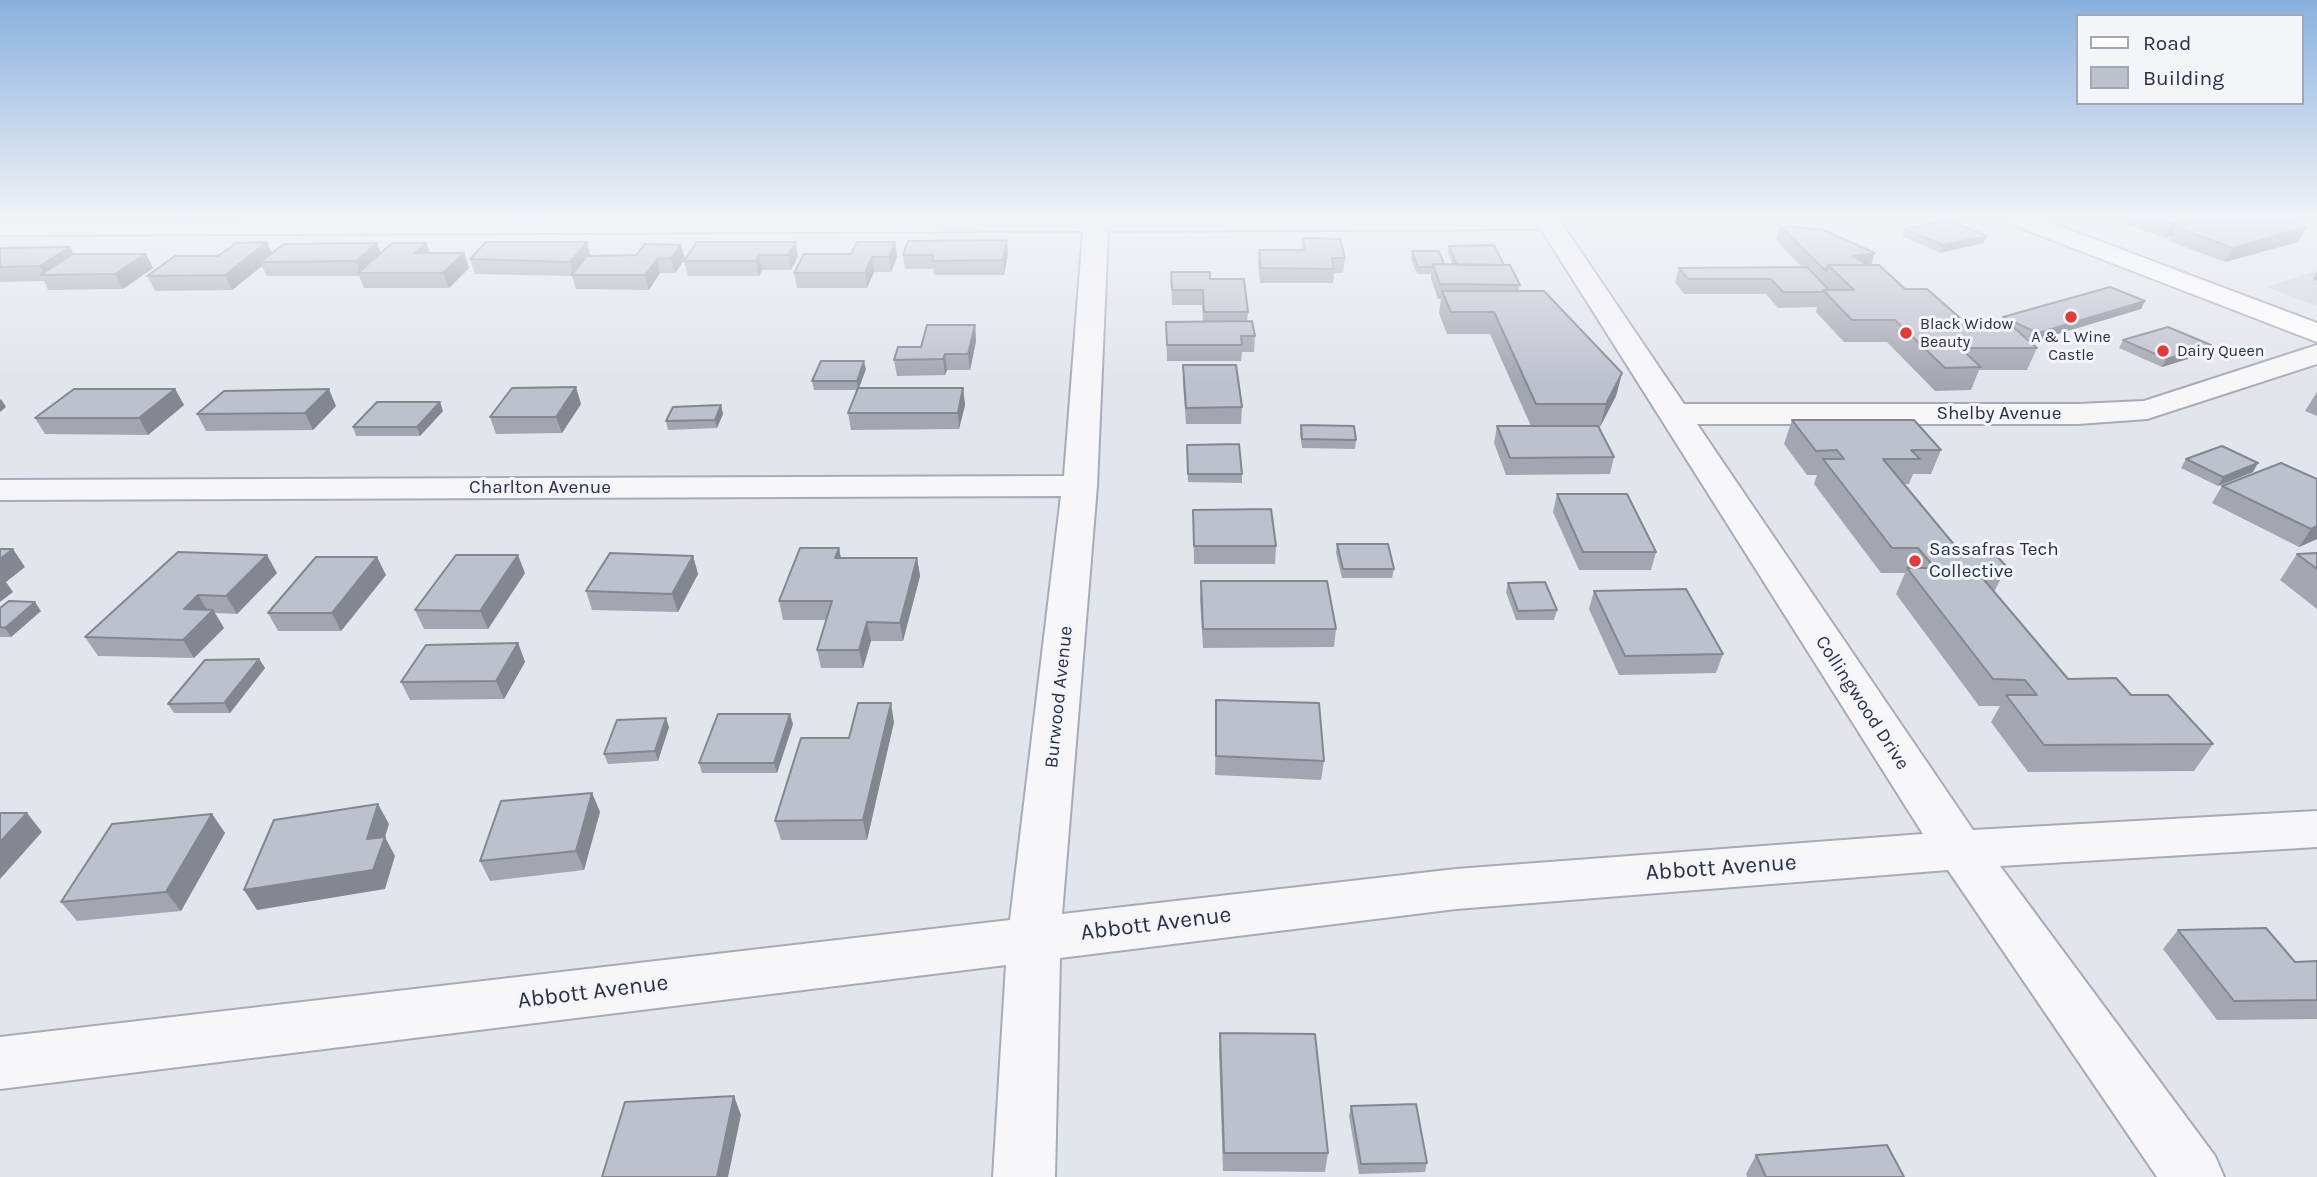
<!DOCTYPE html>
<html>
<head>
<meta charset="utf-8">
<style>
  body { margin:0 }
  #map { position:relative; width:2317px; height:1177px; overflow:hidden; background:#e3e5ed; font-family:Karla,sans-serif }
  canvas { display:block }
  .legend { position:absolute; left:2076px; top:14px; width:228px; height:91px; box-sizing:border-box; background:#f3f5f9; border:2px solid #a2a6b2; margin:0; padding:9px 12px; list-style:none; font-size:21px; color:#292f47 }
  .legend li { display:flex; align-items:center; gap:14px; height:35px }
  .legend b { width:35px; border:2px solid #a2a6b2 }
</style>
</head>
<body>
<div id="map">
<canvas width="2317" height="1177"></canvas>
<ul class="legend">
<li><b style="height:9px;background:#fff"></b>Road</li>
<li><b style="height:19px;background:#bdc0cd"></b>Building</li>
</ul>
</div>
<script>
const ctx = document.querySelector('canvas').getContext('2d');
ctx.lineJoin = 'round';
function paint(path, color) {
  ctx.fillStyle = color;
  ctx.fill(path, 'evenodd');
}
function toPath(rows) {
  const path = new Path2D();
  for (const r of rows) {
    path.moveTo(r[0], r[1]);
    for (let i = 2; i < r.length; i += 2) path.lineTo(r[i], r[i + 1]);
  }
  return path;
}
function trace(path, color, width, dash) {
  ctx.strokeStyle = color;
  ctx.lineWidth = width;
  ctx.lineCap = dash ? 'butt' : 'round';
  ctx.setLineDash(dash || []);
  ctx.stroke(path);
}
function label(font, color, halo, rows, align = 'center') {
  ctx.font = font + ' Karla,sans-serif';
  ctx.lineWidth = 6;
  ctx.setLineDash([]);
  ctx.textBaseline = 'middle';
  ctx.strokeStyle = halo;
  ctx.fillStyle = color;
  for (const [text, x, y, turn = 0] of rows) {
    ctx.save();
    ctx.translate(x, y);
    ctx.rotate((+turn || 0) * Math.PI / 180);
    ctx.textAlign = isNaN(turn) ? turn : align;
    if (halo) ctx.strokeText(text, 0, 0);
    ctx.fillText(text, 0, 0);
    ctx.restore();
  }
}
paint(toPath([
  [2317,271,2317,306,2266,287]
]), '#d1d4df');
const minor = toPath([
  [752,218,1558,218,1684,404,2078,404,2144,401,2317,345,2317,364,2147,419,2078,424,1697,424,1973,830,2317,811,2317,847,2000,866,2215,1156,2224,1177,2157,1177,1948,870,1456,909,1060,958,1055,1177,993,1177,1006,965,0,1089,0,1037,1010,920,1061,496,0,500,0,480,1064,476,1083,231,0,235,0,221,752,218],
  [1541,229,1923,834,1456,869,1062,914,1097,486,1108,231,1541,229]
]);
const secondary = toPath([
  [2005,218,2038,218,2317,323,2317,342,2008,223,2005,218]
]);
trace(minor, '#a7abb8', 4);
trace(secondary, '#a7abb8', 4);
paint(minor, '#f7f7fa');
paint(secondary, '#fff');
paint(toPath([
  [2110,218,2285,218,2284,220,2298,242,2225,262,2169,241,2172,236,2164,238],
  [1780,226,1871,265,1905,289,1968,325,1999,325,2003,317,2145,301,2141,309,2034,341,2024,336,2037,348,2027,370,1979,370,1971,390,1935,391,1887,342,1844,342,1816,312,1817,307,1778,308,1766,294,1684,294,1675,282,1679,268,1802,267,1776,240],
  [1905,229,1987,236,1983,243,1940,253,1902,236],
  [1303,238,1345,258,1343,273,1334,273,1333,283,1260,283,1258,265,1259,250,1302,250],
  [267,242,272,253,377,243,381,253,426,243,430,253,464,253,469,268,449,288,364,288,359,276,267,276,262,266,232,290,155,291,147,276],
  [697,242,798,256,791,270,762,270,759,276,688,276,684,261],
  [895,242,897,257,891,272,874,272,867,288,797,288,794,273,851,254],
  [681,245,685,259,675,273,660,273,649,290,576,289,572,276,475,274,470,259,636,255],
  [1449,246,1520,285,1518,291,1622,373,1616,396,1600,427,1598,427,1614,457,1610,474,1506,475,1494,443,1497,426,1531,426,1490,334,1447,334,1439,313,1441,299,1438,299,1431,279,1431,274,1417,274,1411,259,1412,251,1444,264,1453,265,1448,253],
  [0,248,74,254,146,254,153,268,123,289,48,290,44,281,0,282],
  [1008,254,1004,275,934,275,933,269,905,269,903,255],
  [1171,272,1210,279,1248,312,1247,321,1255,336,1254,352,1242,352,1241,361,1167,361,1166,322,1203,322,1202,305,1172,305],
  [2317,272,2317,281,2313,279],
  [975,325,976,341,970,370,947,370,945,375,897,376,894,360,921,347],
  [2123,340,2211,345,2207,353,2162,367,2119,348],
  [1183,365,1242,407,1241,424,1186,424,1183,382],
  [866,369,859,388,963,388,965,405,959,429,851,430,848,413,857,390,814,390,812,381],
  [175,389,184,405,148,435,45,434,35,418],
  [2317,392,2317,416,2305,411],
  [581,404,562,433,496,434,490,417],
  [721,405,723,414,717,428,668,430,666,421],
  [336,406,313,430,206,431,197,414],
  [443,411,420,436,356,436,353,427],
  [1792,420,1941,450,1931,474,1913,474,1909,484,1903,484,1956,547,2007,567,1994,592,2068,679,2131,695,2213,744,2194,771,2028,772,1991,722,2000,706,1979,706,1896,594,1905,573,1881,573,1814,484,1817,475,1807,475,1784,444],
  [1301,425,1356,440,1355,449,1302,448,1300,434],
  [1187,453,1242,474,1242,483,1188,482],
  [2186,459,2253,472,2218,486,2181,468],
  [2281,463,2317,539,2299,547,2212,503,2222,486],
  [1557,494,1656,552,1651,570,1579,570,1553,512],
  [1193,510,1276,546,1275,564,1194,564],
  [1337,544,1394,569,1392,578,1342,578,1336,553],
  [839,548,841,558,917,558,920,576,903,641,871,641,863,668,821,668,817,650,826,620,783,620,779,601],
  [178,552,277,573,237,614,215,613,224,628,194,658,98,656,85,637],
  [2317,553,2317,609,2280,580,2297,554],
  [693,556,698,574,678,612,592,610,586,591],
  [525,573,488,629,424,629,415,610],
  [386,575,341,631,278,631,268,613],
  [1201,581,1336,629,1334,647,1203,648,1200,599],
  [1508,583,1557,610,1554,620,1516,620,1506,592],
  [1594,591,1723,654,1716,673,1619,675,1589,609],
  [0,608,41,611,11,637,0,637],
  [518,643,525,662,504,699,410,700,401,682],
  [259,659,265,668,230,713,174,713,168,704],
  [1216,719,1324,761,1321,780,1215,775],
  [894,722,867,840,781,840,775,821,849,738],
  [793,724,777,773,702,773,699,763],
  [669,727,658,761,608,764,604,754],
  [592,793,600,812,584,870,490,881,480,861],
  [212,814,225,833,181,911,77,921,61,902],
  [2178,930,2295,962,2317,961,2317,1019,2217,1020,2163,949],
  [1220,1033,1328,1153,1325,1172,1223,1171,1219,1052],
  [1351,1106,1427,1163,1425,1172,1359,1174,1349,1116],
  [1756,1155,1904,1177,1747,1177,1746,1174]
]), '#a3a5b0');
paint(toPath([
  [2194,218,2239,218,2176,227,2172,236,2164,238,2172,224],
  [2307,227,2298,242,2225,262,2233,248],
  [1987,236,1983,243,1940,253,1943,245],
  [1007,240,1008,254,1004,275,1003,260],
  [267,242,273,257,260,262,262,266,232,290,225,275],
  [587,242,591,257,574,275,570,262],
  [796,242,798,256,791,270,788,255],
  [895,242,897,257,891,272,889,257],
  [377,243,382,258,360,273,356,261],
  [426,243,432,258,415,253],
  [681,245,685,259,675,273,671,258],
  [70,247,78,262,45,275,40,266],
  [464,253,469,268,449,288,443,273],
  [1875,253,1870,268,1852,256],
  [146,254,153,268,123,289,115,274],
  [759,255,762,270,759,276,756,261],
  [872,257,874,272,867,288,865,273],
  [657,259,660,273,649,290,645,275],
  [2145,301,2141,309,2034,341,2038,333],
  [975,325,976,341,970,370,968,354],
  [2211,345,2207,353,2162,367,2167,359],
  [945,354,947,370,945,375,943,359],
  [864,361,866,369,858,390,857,381],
  [1622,373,1616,396,1600,427,1606,404],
  [576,387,581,404,562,433,556,417],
  [963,388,965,405,959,429,958,413],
  [175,389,184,405,148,435,139,418],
  [329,389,336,406,313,430,305,413],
  [1,399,6,407,0,412,0,400],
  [440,402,443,411,420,436,417,427],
  [721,405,723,414,717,428,715,420],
  [2258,463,2253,472,2218,486,2223,477],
  [2317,526,2317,539,2299,547,2311,529],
  [839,548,842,566,835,558],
  [13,549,25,567,6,582,13,592,0,602,0,559],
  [267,555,277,573,237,614,226,596],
  [518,555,525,573,488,629,480,611],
  [693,556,698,574,678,612,672,594],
  [377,557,386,575,341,631,332,613],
  [917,558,920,576,903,641,900,623],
  [198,595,209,613,184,609],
  [35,602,41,611,11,637,5,628],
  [213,610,224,628,194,658,183,640],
  [867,622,871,641,863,668,859,650],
  [518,643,525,662,504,699,496,681],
  [259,659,265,668,230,713,224,703],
  [891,703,894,722,867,840,863,820],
  [790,714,793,724,777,773,774,763],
  [666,718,669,727,658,761,655,751],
  [592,793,600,812,584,870,576,851],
  [378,804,389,824,385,837,395,856,385,889,257,910,244,890,367,839],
  [27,813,42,832,0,879,0,842],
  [212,814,225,833,181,911,166,892],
  [734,1096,741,1115,728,1177,717,1177]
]), '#848690');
const building = toPath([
  [2155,218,2194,218,2172,224,2155,218],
  [2212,218,2278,218,2307,227,2233,248,2176,227,2212,218],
  [1948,220,1987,236,1943,245,1905,229,1948,220],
  [1780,226,1821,229,1875,253,1852,256,1867,265,1828,265,1826,271,1780,226],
  [1303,238,1340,239,1345,258,1332,258,1334,269,1261,268,1259,250,1305,250,1303,238],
  [1007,240,1003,260,932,261,934,255,903,255,908,241,1007,240],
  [267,242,225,275,147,276,175,256,218,256,236,243,267,242],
  [486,242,587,242,570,262,470,259,486,242],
  [697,242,796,242,788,255,759,255,756,261,684,261,697,242],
  [857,242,895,242,889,257,872,257,865,273,794,273,804,254,851,254,857,242],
  [377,243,356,261,260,262,284,244,377,243],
  [392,243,426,243,415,253,464,253,443,273,358,273,392,243],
  [645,244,681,245,671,258,657,259,645,275,571,275,587,256,636,255,645,244],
  [1494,245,1504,265,1457,265,1449,246,1494,245],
  [70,247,40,266,0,267,0,248,70,247],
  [1412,251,1439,251,1444,264,1433,264,1432,267,1418,267,1412,251],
  [73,254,146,254,115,274,40,275,73,254],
  [1433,264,1510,265,1520,285,1440,284,1433,264],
  [1828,265,1879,265,1905,289,1927,289,1968,325,2011,325,2037,348,1960,348,1981,367,1945,368,1895,320,1852,320,1823,290,1854,290,1828,265],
  [1807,267,1829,290,1823,290,1823,292,1783,292,1771,279,1688,279,1679,268,1807,267],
  [1171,272,1210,272,1210,279,1244,279,1248,312,1204,312,1203,290,1172,290,1171,272],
  [2110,287,2145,301,2038,333,2003,317,2110,287],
  [1442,291,1544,291,1622,373,1606,404,1536,404,1494,312,1451,312,1442,291],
  [1252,321,1255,336,1241,336,1242,345,1167,345,1166,322,1252,321],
  [927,325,975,325,968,354,945,354,943,359,894,360,898,347,921,347,927,325],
  [2168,327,2211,345,2167,359,2123,340,2168,327],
  [821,361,864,361,857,381,812,381,821,361],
  [1183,365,1236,365,1242,407,1186,408,1183,365],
  [576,387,556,417,490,417,512,388,576,387],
  [858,388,963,388,958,413,848,413,858,388],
  [74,389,175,389,139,418,35,418,74,389],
  [329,389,305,413,197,414,224,391,329,389],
  [377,402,440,402,417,427,353,427,377,402],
  [721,405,715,420,666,421,673,407,721,405],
  [1792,420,1914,420,1941,450,1911,450,1920,459,1883,459,1956,547,1988,547,2007,567,1974,568,2068,679,2116,678,2131,695,2168,695,2213,744,2044,745,2006,695,2037,695,2025,680,1993,679,1907,568,1935,568,1918,548,1892,548,1823,459,1844,459,1837,450,1816,451,1792,420],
  [1301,425,1354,426,1356,440,1302,439,1301,425],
  [1497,426,1598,426,1614,457,1510,458,1497,426],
  [1239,444,1242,474,1188,474,1187,445,1239,444],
  [2222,446,2258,463,2223,477,2186,459,2222,446],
  [2281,463,2317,479,2317,526,2311,529,2222,486,2281,463],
  [1557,494,1627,494,1656,552,1583,552,1557,494],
  [1271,509,1276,546,1194,546,1193,510,1271,509],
  [1337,544,1388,544,1394,569,1343,569,1337,544],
  [800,548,839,548,835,558,917,558,900,623,867,622,859,650,817,650,832,601,779,601,800,548],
  [0,549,13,549,0,559,0,549],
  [178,552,267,555,226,596,198,595,184,609,213,610,183,640,85,637,178,552],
  [610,553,693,556,672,594,586,591,610,553],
  [2317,553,2317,569,2297,554,2317,553],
  [456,555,518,555,480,611,415,610,456,555],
  [316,557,377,557,332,613,268,613,316,557],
  [1201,581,1327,581,1336,629,1203,629,1201,581],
  [1545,582,1557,610,1518,611,1508,583,1545,582],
  [1686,589,1723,654,1625,656,1594,591,1686,589],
  [9,601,35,602,5,628,0,627,0,608,9,601],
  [518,643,496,681,401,682,426,645,518,643],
  [259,659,224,703,168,704,205,660,259,659],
  [1216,700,1319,703,1324,761,1216,756,1216,700],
  [858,703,891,703,863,820,775,821,801,738,849,738,858,703],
  [718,714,790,714,774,763,699,763,718,714],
  [666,718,655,751,604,754,617,720,666,718],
  [592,793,576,851,480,861,501,801,592,793],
  [378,804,367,839,385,837,373,870,244,890,274,820,378,804],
  [0,813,27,813,0,842,0,813],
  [212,814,166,892,61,902,112,824,212,814],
  [2266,928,2295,962,2317,961,2317,1000,2234,1001,2178,930,2266,928],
  [1220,1033,1315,1034,1328,1153,1224,1153,1220,1033],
  [734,1096,717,1177,602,1177,625,1102,734,1096],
  [1416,1104,1427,1163,1361,1164,1351,1106,1416,1104],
  [1887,1145,1904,1177,1766,1177,1756,1155,1887,1145]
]);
paint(building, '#bdc0cd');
trace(building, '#848690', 2);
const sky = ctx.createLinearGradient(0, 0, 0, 383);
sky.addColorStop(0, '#89b1de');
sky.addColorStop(0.57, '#f2f3f7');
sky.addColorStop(1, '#f2f3f700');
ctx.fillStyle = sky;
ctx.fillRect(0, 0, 2317, 383);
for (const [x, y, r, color] of [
  [2071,317,7,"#de3d3c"],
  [1906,333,7,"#de3d3c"],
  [2163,351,7,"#de3d3c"],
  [1915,561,7,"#de3d3c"]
]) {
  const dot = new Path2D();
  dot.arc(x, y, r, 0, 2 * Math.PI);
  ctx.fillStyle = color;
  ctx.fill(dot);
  trace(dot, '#f3f5f9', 2.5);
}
label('16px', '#292f47', '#f3f5f9', [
  ["Black Widow",1920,324],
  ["Beauty",1920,342],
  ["A & L Wine",2071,337,"center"],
  ["Castle",2071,355,"center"],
  ["Dairy Queen",2177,351]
], 'left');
label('19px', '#292f47', '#f3f5f9', [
  ["Shelby Avenue",1999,414],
  ["Charlton Avenue",540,488],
  ["Burwood Avenue",1059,697,-84],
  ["Collingwood Drive",1862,703,57]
]);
label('19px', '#292f47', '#f3f5f9', [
  ["Sassafras Tech",1929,550],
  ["Collective",1929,572]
], 'left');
label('23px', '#292f47', '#f3f5f9', [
  ["Abbott Avenue",1721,868,-4],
  ["Abbott Avenue",1156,924,-7],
  ["Abbott Avenue",593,992,-7]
]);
</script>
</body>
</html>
